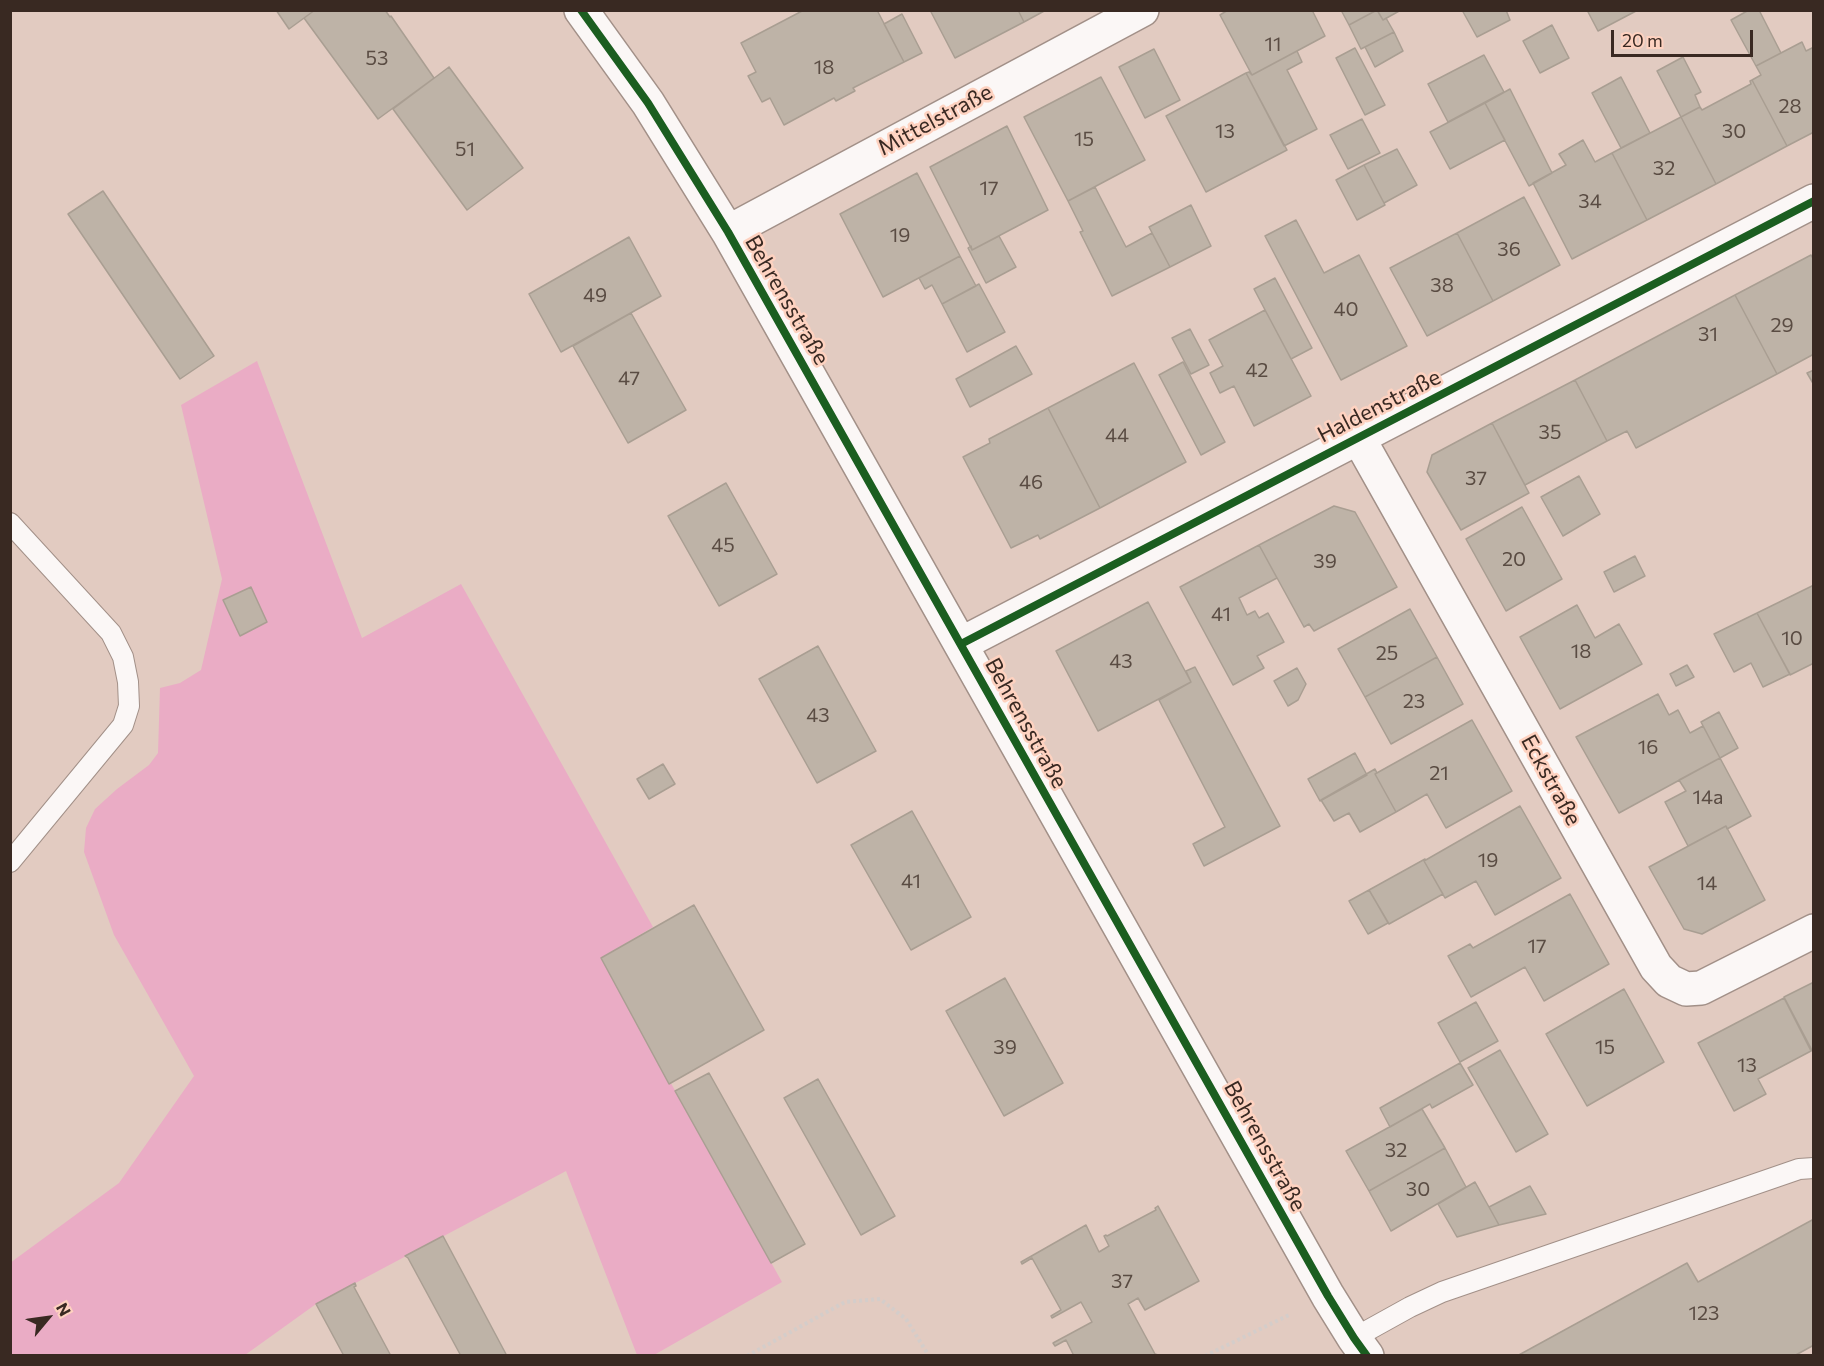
<!DOCTYPE html>
<html>
<head>
<meta charset="utf-8">
<style>
  body { margin:0 }
  #map { position:relative; width:1824px; height:1366px; overflow:hidden; background:#e2cbc1; font-family:Commissioner,sans-serif }
  canvas { display:block }
  .frame { position:absolute; inset:0; border:12px solid #392922; pointer-events:none }
  .north { position:absolute; left:18px; top:1288px; width:60px; height:60px; -webkit-text-stroke:4px #fed2c0; paint-order:stroke; rotate:61deg; font-size:16px; font-weight:700; line-height:24px; text-align:center; color:#392922 }
  .north::after { content:''; display:block; margin:auto; width:21px; height:27px; background:#392922; clip-path:polygon(50% 0,100% 100%,50% 72%,0 100%) }
  .scale { position:absolute; left:1611px; top:30px; width:142px; height:27px; box-sizing:border-box; border:3px solid #392922; border-top:0; padding-left:8px; font-size:18px; line-height:21px; white-space:nowrap; color:#392922; -webkit-text-stroke:4px #fed2c0; paint-order:stroke }
</style>
</head>
<body>
<div id="map">
<canvas width="1824" height="1366"></canvas>
<div class="frame"></div>
<div class="north">N</div>
<div class="scale">20 m</div>
</div>
<script>
const ctx = document.querySelector('canvas').getContext('2d');
ctx.lineJoin = 'round';
function paint(path, color) {
  ctx.fillStyle = color;
  ctx.fill(path, 'evenodd');
}
function toPath(rows) {
  const path = new Path2D();
  for (const r of rows) {
    path.moveTo(r[0], r[1]);
    for (let i = 2; i < r.length; i += 2) path.lineTo(r[i], r[i + 1]);
  }
  return path;
}
function trace(path, color, width, dash) {
  ctx.strokeStyle = color;
  ctx.lineWidth = width;
  ctx.lineCap = dash ? 'butt' : 'round';
  ctx.setLineDash(dash || []);
  ctx.stroke(path);
}
function label(font, color, halo, rows, align = 'center') {
  ctx.font = font + ' Commissioner,sans-serif';
  ctx.lineWidth = 5;
  ctx.setLineDash([]);
  ctx.textBaseline = 'middle';
  ctx.strokeStyle = halo;
  ctx.fillStyle = color;
  for (const [text, x, y, turn = 0] of rows) {
    ctx.save();
    ctx.translate(x, y);
    ctx.rotate((+turn || 0) * Math.PI / 180);
    ctx.textAlign = isNaN(turn) ? turn : align;
    if (halo) ctx.strokeText(text, 0, 0);
    ctx.fillText(text, 0, 0);
    ctx.restore();
  }
}
paint(toPath([
  [257,361,362,638,461,584,653,927,601,958,782,1282,654,1355,637,1355,566,1171,316,1304,245,1355,11,1355,10,1263,119,1183,194,1076,114,935,84,852,86,828,95,809,117,789,149,765,158,753,160,688,180,683,201,670,222,579,181,405]
]), '#eaacc5');
const building = toPath([
  [276,10,315,10,289,29,276,10],
  [315,10,385,10,390,17,391,16,434,78,378,119,304,18,315,10],
  [804,10,877,10,904,62,853,88,855,91,836,101,834,98,784,125,770,98,762,102,748,76,756,72,741,43,804,10],
  [930,10,1018,10,1024,22,955,58,930,10],
  [1018,10,1046,10,1024,22,1018,10],
  [1228,10,1312,10,1325,36,1252,75,1220,15,1228,10],
  [1341,10,1377,10,1349,25,1341,10],
  [1377,10,1401,10,1383,20,1377,10],
  [1377,10,1383,20,1386,18,1394,32,1361,49,1349,25,1377,10],
  [1462,10,1506,10,1510,20,1477,37,1462,10],
  [1587,10,1638,10,1598,31,1587,10],
  [1749,10,1759,10,1781,53,1756,66,1731,20,1749,10],
  [902,14,922,53,904,62,884,24,902,14],
  [1552,25,1569,58,1540,73,1523,41,1552,25],
  [1394,32,1403,51,1375,67,1365,47,1394,32],
  [1802,42,1806,51,1814,47,1814,132,1787,146,1752,80,1761,75,1756,66,1802,42],
  [1355,48,1385,105,1365,115,1336,58,1355,48],
  [1154,49,1180,100,1145,118,1119,67,1154,49],
  [1297,51,1302,62,1287,70,1317,129,1284,146,1246,73,1249,72,1252,75,1297,51],
  [1484,55,1504,92,1448,122,1428,84,1484,55],
  [1683,57,1701,92,1695,95,1700,107,1681,117,1657,71,1683,57],
  [449,67,523,168,467,210,393,109,449,67],
  [1246,73,1287,150,1206,192,1166,116,1246,73],
  [1101,77,1145,160,1068,201,1024,117,1101,77],
  [1621,77,1650,133,1621,148,1592,93,1621,77],
  [1752,80,1787,146,1716,184,1681,117,1700,107,1702,110,1751,84,1750,81,1752,80],
  [1510,89,1552,173,1529,186,1485,103,1510,89],
  [1485,103,1505,140,1450,169,1430,132,1485,103],
  [1681,117,1716,184,1647,220,1612,153,1681,117],
  [1362,119,1380,153,1348,169,1330,135,1362,119],
  [1007,126,1048,210,972,250,930,167,1007,126],
  [1583,140,1595,162,1612,153,1647,220,1572,259,1533,183,1566,165,1559,154,1583,140],
  [1397,149,1417,185,1384,203,1364,165,1397,149],
  [1364,165,1385,205,1357,220,1336,180,1364,165],
  [917,173,960,256,883,297,840,214,917,173],
  [1095,187,1126,247,1152,233,1170,267,1112,296,1080,232,1083,231,1068,201,1095,187],
  [103,191,214,356,180,379,68,214,103,191],
  [1524,197,1560,265,1493,301,1457,233,1524,197],
  [1191,205,1211,246,1170,267,1149,227,1191,205],
  [1296,220,1324,273,1359,255,1407,346,1341,380,1265,236,1296,220],
  [1457,233,1493,301,1427,336,1390,268,1457,233],
  [999,236,1016,267,986,283,968,248,971,246,972,250,999,236],
  [629,237,661,296,561,352,529,294,629,237],
  [1811,255,1814,260,1814,354,1777,374,1735,295,1811,255],
  [960,256,976,286,942,304,932,285,925,289,919,278,960,256],
  [1275,278,1312,348,1291,359,1254,289,1275,278],
  [979,284,1005,332,967,352,942,304,979,284],
  [1735,295,1777,374,1636,448,1627,431,1607,441,1575,380,1735,295],
  [1265,310,1311,396,1254,426,1234,386,1220,393,1210,373,1223,366,1209,340,1265,310],
  [631,313,686,410,628,443,573,346,631,313],
  [1190,329,1209,365,1191,374,1172,338,1190,329],
  [1016,346,1032,374,970,407,956,379,1016,346],
  [1183,362,1225,442,1201,455,1159,375,1183,362],
  [1134,363,1186,462,1100,508,1048,408,1134,363],
  [1814,370,1814,385,1807,373,1814,370],
  [1575,380,1607,441,1525,485,1492,423,1575,380],
  [1048,408,1100,508,1040,539,1038,535,1011,548,963,457,990,443,989,439,1048,408],
  [1492,423,1529,493,1461,530,1427,472,1432,455,1492,423],
  [1579,476,1600,514,1563,536,1541,497,1579,476],
  [726,483,777,574,719,606,668,516,726,483],
  [1334,506,1355,512,1397,587,1314,631,1309,624,1304,627,1259,545,1334,506],
  [1522,507,1562,579,1506,611,1466,539,1522,507],
  [1259,545,1277,578,1239,598,1247,615,1255,611,1259,618,1268,613,1284,642,1257,656,1264,668,1233,685,1180,587,1259,545],
  [1635,556,1645,576,1614,592,1604,572,1635,556],
  [1814,585,1814,663,1790,675,1757,613,1814,585],
  [251,587,267,622,240,636,223,600,251,587],
  [1148,602,1191,682,1098,731,1056,651,1148,602],
  [1577,605,1595,638,1619,624,1642,664,1560,709,1520,637,1577,605],
  [1410,609,1437,657,1365,697,1338,649,1410,609],
  [1757,613,1790,674,1763,687,1751,663,1734,672,1714,634,1757,613],
  [818,646,876,751,817,783,759,679,818,646],
  [1437,657,1463,704,1391,744,1365,697,1437,657],
  [1687,665,1694,677,1676,686,1670,674,1687,665],
  [1195,667,1280,826,1204,866,1193,844,1225,827,1159,700,1191,682,1186,671,1195,667],
  [1297,668,1306,684,1298,700,1288,706,1274,681,1297,668],
  [1658,694,1669,715,1678,710,1690,733,1703,726,1720,758,1619,813,1576,737,1658,694],
  [1719,712,1738,748,1720,758,1701,722,1719,712],
  [1472,720,1512,791,1446,828,1427,794,1396,812,1375,774,1472,720],
  [1355,753,1367,775,1320,801,1308,779,1355,753],
  [1720,758,1751,816,1727,829,1726,826,1688,846,1665,802,1686,791,1679,780,1720,758],
  [663,764,675,784,649,799,637,779,663,764],
  [1375,769,1377,773,1375,774,1396,812,1360,832,1349,813,1334,821,1321,800,1375,769],
  [1520,806,1561,878,1495,915,1476,881,1445,898,1424,861,1520,806],
  [912,811,971,917,911,950,851,845,912,811],
  [1726,826,1765,900,1702,934,1684,929,1649,867,1726,826],
  [1425,859,1424,861,1443,894,1389,924,1369,890,1425,859],
  [1369,890,1388,923,1368,934,1349,901,1369,890],
  [1570,894,1609,964,1544,1001,1525,967,1471,997,1448,956,1470,944,1473,948,1570,894],
  [694,905,764,1030,669,1084,601,958,694,905],
  [1005,978,1063,1083,1004,1116,946,1011,1005,978],
  [1814,982,1814,1054,1784,997,1814,982],
  [1624,989,1664,1062,1587,1106,1546,1034,1624,989],
  [1784,998,1811,1051,1758,1079,1766,1094,1734,1111,1698,1043,1784,998],
  [1476,1002,1498,1041,1460,1062,1438,1023,1476,1002],
  [1500,1050,1548,1134,1516,1152,1468,1068,1500,1050],
  [1460,1063,1473,1085,1432,1108,1430,1104,1390,1127,1380,1108,1460,1063],
  [709,1073,805,1244,771,1263,675,1091,709,1073],
  [818,1079,895,1216,861,1235,784,1098,818,1079],
  [1422,1109,1445,1148,1369,1191,1346,1151,1422,1109],
  [1445,1148,1466,1187,1391,1231,1369,1191,1445,1148],
  [1475,1182,1499,1225,1457,1237,1438,1204,1475,1182],
  [1530,1186,1546,1214,1499,1225,1489,1207,1530,1186],
  [1158,1206,1199,1281,1145,1310,1138,1298,1128,1304,1155,1354,1158,1355,1074,1356,1066,1340,1055,1346,1053,1343,1092,1322,1081,1302,1052,1318,1051,1316,1061,1310,1032,1258,1022,1264,1021,1262,1086,1225,1099,1252,1109,1246,1104,1236,1106,1235,1107,1236,1156,1210,1155,1208,1158,1206],
  [1814,1219,1814,1345,1794,1356,1517,1356,1687,1263,1698,1282,1814,1219],
  [443,1236,507,1356,461,1356,408,1258,405,1256,443,1236],
  [355,1283,356,1286,354,1287,391,1356,344,1356,316,1304,355,1283]
]);
paint(building, '#beb3a7');
trace(building, '#a99e92', 1.5);
const lane = toPath([
  [10,523,111,633,123,657,128,682,129,706,123,725,10,862],
  [1354,1338,1410,1307,1442,1292,1799,1169,1814,1168]
]);
const street = toPath([
  [581,10,648,103,728,232,1328,1296,1354,1338,1367,1356],
  [728,232,1142,10],
  [1358,437,1656,967,1669,981,1686,989,1701,988,1814,931],
  [961,644,1814,201]
]);
trace(lane, '#a29088', 22);
trace(street, '#a29088', 36);
trace(toPath([
  [747,1356,845,1302,880,1299,906,1319,929,1356],
  [1205,1356,1291,1314]
]), '#d4cdca', 4, [3, 3]);
trace(lane, '#fbf7f6', 20);
trace(street, '#fbf7f6', 33);
trace(toPath([
  [581,10,648,103,728,232,1328,1296,1354,1338,1367,1356],
  [961,644,1814,201]
]), '#1b5e20', 8);
label('20px', '#5a4c43', null, [
  ["11",1273,44],
  ["53",377,58],
  ["18",824,67],
  ["28",1790,106],
  ["13",1225,131],
  ["30",1734,131],
  ["15",1084,139],
  ["51",465,149],
  ["32",1664,168],
  ["17",989,188],
  ["34",1590,201],
  ["19",900,235],
  ["36",1509,249],
  ["38",1442,285],
  ["49",595,295],
  ["40",1346,309],
  ["29",1782,325],
  ["31",1708,334],
  ["42",1257,370],
  ["47",629,378],
  ["35",1550,432],
  ["44",1117,435],
  ["37",1476,478],
  ["46",1031,482],
  ["45",723,545],
  ["20",1514,559],
  ["39",1325,561],
  ["41",1221,614],
  ["10",1792,638],
  ["18",1581,651],
  ["25",1387,653],
  ["43",1121,661],
  ["23",1414,701],
  ["43",818,715],
  ["16",1648,747],
  ["21",1439,773],
  ["14a",1708,797],
  ["19",1488,860],
  ["41",911,881],
  ["14",1707,883],
  ["17",1537,946],
  ["39",1005,1047],
  ["15",1605,1047],
  ["13",1747,1065],
  ["32",1396,1150],
  ["30",1418,1189],
  ["37",1122,1281],
  ["123",1704,1313]
]);
label('22px', '#392922', '#fed2c0', [
  ["Mittelstraße",935,120,-28],
  ["Behrensstraße",787,300,60],
  ["Haldenstraße",1379,406,-27],
  ["Behrensstraße",1026,723,61],
  ["Eckstraße",1551,780,61],
  ["Behrensstraße",1265,1146,61]
]);
</script>
</body>
</html>
